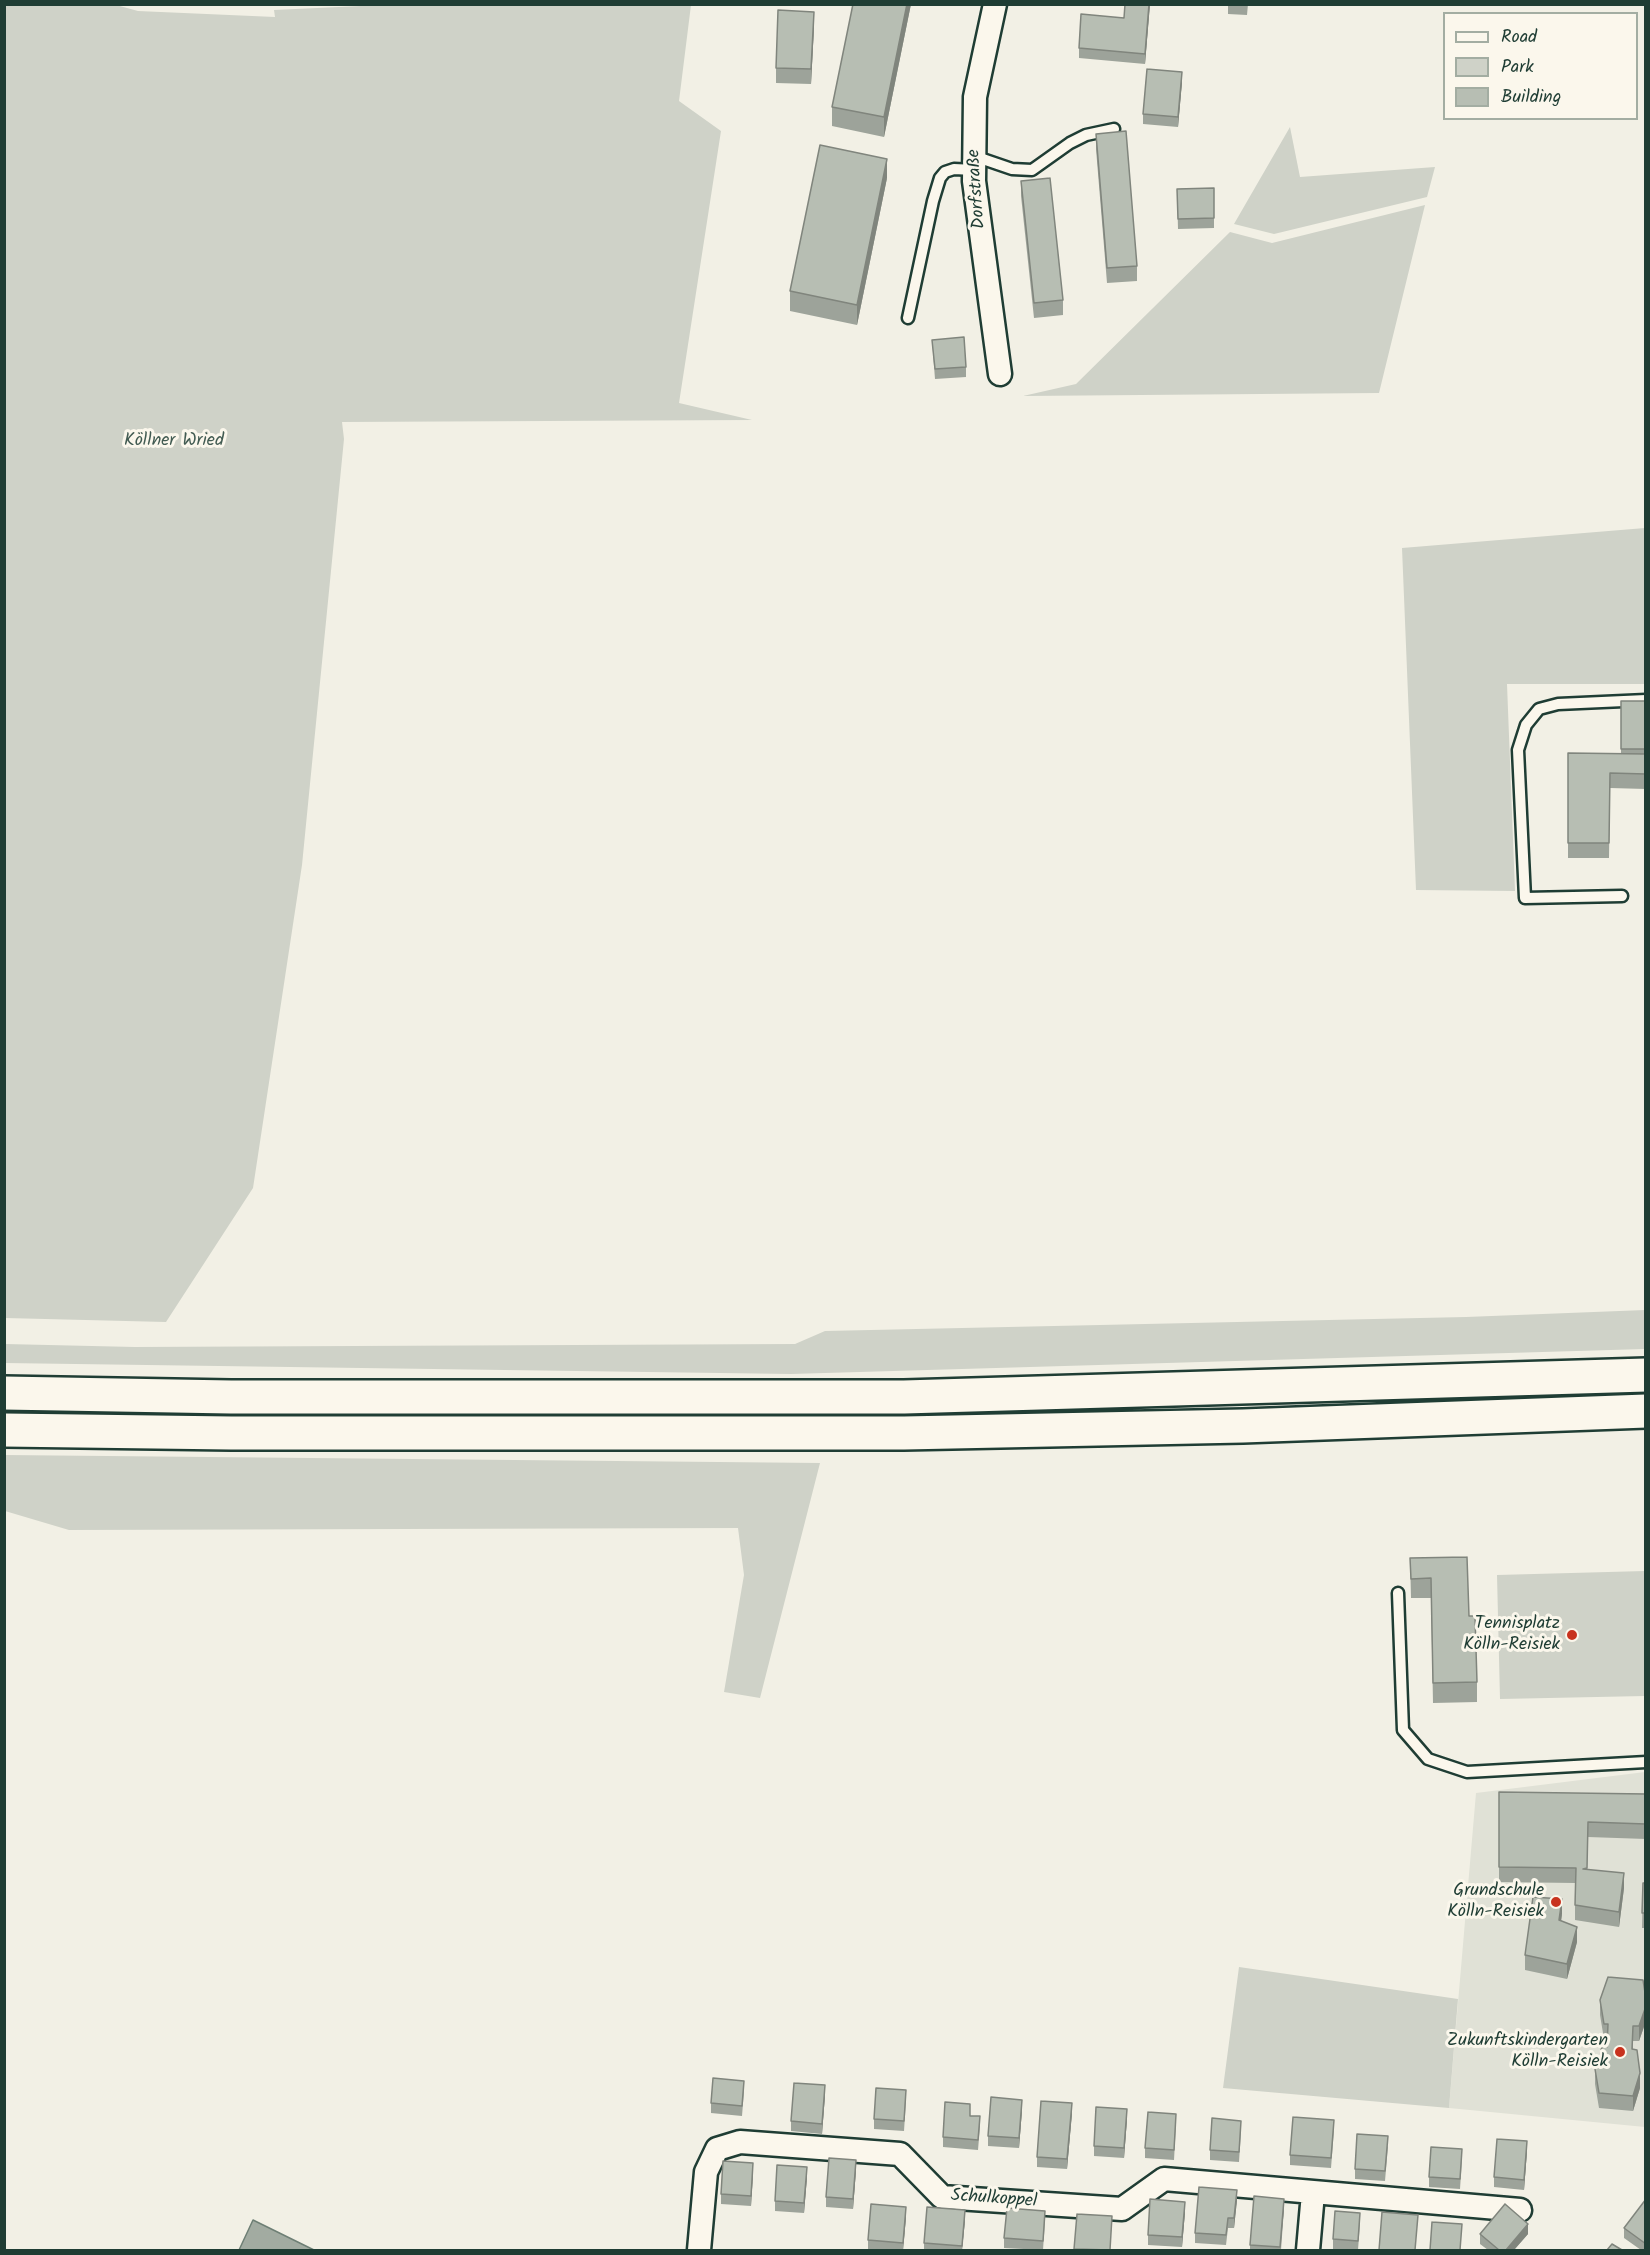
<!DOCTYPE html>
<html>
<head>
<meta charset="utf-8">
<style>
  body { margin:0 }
  #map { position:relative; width:1650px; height:2255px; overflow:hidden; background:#f2f0e5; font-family:Kalam,sans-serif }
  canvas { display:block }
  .frame { position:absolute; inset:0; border:6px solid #1f3d34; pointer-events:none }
  .legend { position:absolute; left:1443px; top:12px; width:195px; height:108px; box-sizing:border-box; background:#fbf7ec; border:2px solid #a3ada2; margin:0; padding:8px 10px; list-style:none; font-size:18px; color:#1f3d34 }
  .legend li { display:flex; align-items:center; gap:12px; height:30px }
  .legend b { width:30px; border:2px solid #a3ada2 }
</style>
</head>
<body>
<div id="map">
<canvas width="1650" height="2255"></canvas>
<div class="frame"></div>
<ul class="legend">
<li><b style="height:8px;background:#fbf7ec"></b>Road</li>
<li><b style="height:16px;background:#cfd2c8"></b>Park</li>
<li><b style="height:16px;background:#b7beb3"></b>Building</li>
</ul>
</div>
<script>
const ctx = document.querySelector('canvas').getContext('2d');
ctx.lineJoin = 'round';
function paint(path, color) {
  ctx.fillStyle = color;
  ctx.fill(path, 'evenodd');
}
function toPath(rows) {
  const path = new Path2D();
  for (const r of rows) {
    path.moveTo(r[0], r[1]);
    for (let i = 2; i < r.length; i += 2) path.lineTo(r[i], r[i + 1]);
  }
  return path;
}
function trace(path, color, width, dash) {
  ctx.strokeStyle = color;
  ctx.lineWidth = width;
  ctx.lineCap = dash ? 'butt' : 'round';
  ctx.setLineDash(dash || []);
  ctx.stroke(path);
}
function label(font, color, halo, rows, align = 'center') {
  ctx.font = font + ' Kalam,sans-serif';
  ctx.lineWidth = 6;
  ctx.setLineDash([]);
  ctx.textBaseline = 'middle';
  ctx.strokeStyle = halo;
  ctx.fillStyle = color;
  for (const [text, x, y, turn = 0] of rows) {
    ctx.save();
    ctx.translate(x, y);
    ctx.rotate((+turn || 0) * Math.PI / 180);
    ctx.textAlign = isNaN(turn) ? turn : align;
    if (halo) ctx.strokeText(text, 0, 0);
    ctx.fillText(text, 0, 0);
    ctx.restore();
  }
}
paint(toPath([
  [1645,1772,1645,2127,1449,2108,1476,1793]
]), '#e0e1d6');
paint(toPath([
  [5,4,116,5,138,11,275,17,274,10,382,5,691,5,679,101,721,131,679,403,752,420,342,422,344,439,302,865,253,1188,166,1322,5,1318],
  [1290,127,1300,177,1435,167,1427,197,1274,234,1234,224],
  [1425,205,1379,393,1023,396,1076,384,1230,232,1272,243],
  [1645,528,1645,684,1507,684,1515,891,1416,890,1402,548],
  [1645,1310,1645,1349,791,1374,4,1363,5,1344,135,1347,795,1344,825,1331,1466,1317],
  [5,1455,820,1463,760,1698,724,1692,744,1575,738,1528,69,1530,5,1511],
  [1645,1571,1645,1696,1500,1699,1497,1575],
  [1239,1967,1458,1999,1449,2108,1223,2088]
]), '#cfd2c8');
const water = toPath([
  [253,2220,314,2250,239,2250,253,2220]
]);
paint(water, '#a2aba1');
trace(water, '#6e7f75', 1.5);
const lane = toPath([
  [974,156,1012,169,1032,170,1070,143,1086,135,1114,129],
  [908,318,933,201,940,178,945,172,954,169,974,170],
  [1622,896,1525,898,1518,750,1526,725,1539,709,1558,704,1646,700],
  [1398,1593,1403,1730,1428,1759,1467,1772,1646,1762]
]);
const street = toPath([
  [995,4,975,97,974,181,1000,374],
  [699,2250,706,2172,717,2149,740,2142,900,2154,942,2197,1122,2209,1164,2179,1520,2210],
  [1308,2250,1313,2193]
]);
const highway = toPath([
  [4,1393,231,1397,904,1397,1646,1375],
  [4,1430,231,1433,904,1433,1243,1426,1646,1411]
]);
trace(lane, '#1f3d34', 15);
trace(street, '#1f3d34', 27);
trace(highway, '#1f3d34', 38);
trace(lane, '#fbf7ec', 10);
trace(street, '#fbf7ec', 22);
trace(highway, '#fbf7ec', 33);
paint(toPath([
  [853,4,911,4,884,137,832,126,832,107],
  [1150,4,1145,64,1079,58,1079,48,1124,18],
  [1228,4,1248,4,1247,15,1228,14],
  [814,27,811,84,776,83,776,68],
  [1182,82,1178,127,1143,124,1143,114],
  [1096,134,1137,266,1137,281,1107,283,1096,149],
  [887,178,857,325,790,311,790,291],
  [1021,181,1063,300,1063,315,1034,318,1021,196],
  [1214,188,1214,228,1178,229,1177,189],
  [932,340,966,367,966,377,935,379],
  [1621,701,1646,701,1646,789,1610,788,1609,858,1568,858,1568,753,1621,753],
  [1410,1558,1469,1616,1477,1682,1477,1702,1433,1703,1431,1598,1411,1598],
  [1499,1792,1646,1794,1646,1839,1588,1837,1587,1869,1624,1888,1619,1927,1575,1920,1575,1883,1499,1882],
  [1643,1883,1646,1883,1646,1928,1642,1928],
  [1562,1914,1561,1921,1577,1942,1567,1979,1525,1970,1525,1955],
  [1646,1999,1646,2021,1639,2041,1633,2041,1633,2049,1640,2088,1633,2111,1599,2108,1595,2084,1595,2069,1607,2047,1607,2039,1604,2039,1600,2015,1600,2000],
  [744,2091,742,2116,711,2113,711,2103],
  [825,2095,822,2134,791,2131,791,2121],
  [906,2100,904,2131,874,2129,874,2119],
  [1022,2110,1019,2148,988,2146,988,2136],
  [1072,2113,1067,2169,1037,2167,1037,2157],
  [970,2116,980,2126,978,2150,943,2147,943,2137],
  [1127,2119,1124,2158,1094,2156,1094,2146],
  [1176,2124,1174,2160,1145,2158,1145,2148],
  [1334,2130,1331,2168,1290,2165,1290,2155],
  [1241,2131,1239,2162,1210,2160,1210,2150],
  [1388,2146,1385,2181,1355,2179,1355,2169],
  [1527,2151,1524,2190,1494,2187,1494,2177],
  [1462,2159,1460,2189,1429,2187,1429,2177],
  [856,2170,853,2209,826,2207,826,2197],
  [753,2173,751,2206,721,2204,721,2194],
  [807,2177,804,2213,775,2211,775,2201],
  [1646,2199,1646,2250,1641,2250,1624,2238,1624,2228],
  [1237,2200,1234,2228,1228,2228,1226,2245,1195,2243,1195,2233],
  [1284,2209,1281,2250,1250,2250,1250,2245],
  [1185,2212,1182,2247,1148,2245,1148,2235],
  [906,2217,903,2250,868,2250,868,2240],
  [965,2220,962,2250,924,2250,924,2243],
  [1045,2221,1043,2250,1004,2248,1004,2238],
  [1360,2223,1358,2250,1333,2249,1333,2239],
  [1480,2234,1528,2234,1514,2250,1488,2250,1480,2244]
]), '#9da39a');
paint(toPath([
  [907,4,911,4,884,137,884,117],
  [1149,4,1150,4,1145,64,1145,54],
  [814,12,814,27,811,84,811,69],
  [1182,72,1182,82,1178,127,1178,117],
  [887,159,887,178,857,325,857,305],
  [1624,1873,1624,1888,1619,1927,1619,1912],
  [1562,1899,1562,1914,1559,1935,1559,1920],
  [1577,1927,1577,1942,1567,1979,1567,1964],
  [1646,2006,1646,2021,1639,2041,1639,2026],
  [1640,2073,1640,2088,1633,2111,1633,2096],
  [825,2085,825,2095,822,2134,822,2124],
  [1022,2100,1022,2110,1019,2148,1019,2138],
  [1072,2103,1072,2113,1067,2169,1067,2159],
  [1127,2109,1127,2119,1124,2158,1124,2148],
  [1527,2141,1527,2151,1524,2190,1524,2180],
  [856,2160,856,2170,853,2209,853,2199],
  [753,2163,753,2173,751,2206,751,2196],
  [807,2167,807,2177,804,2213,804,2203],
  [1237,2190,1237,2200,1234,2228,1234,2218],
  [1284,2199,1284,2209,1280,2250],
  [1185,2202,1185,2212,1182,2247,1182,2237],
  [906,2207,906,2217,903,2250,903,2243],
  [965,2210,965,2220,962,2250,962,2246],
  [1528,2224,1528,2234,1514,2250,1506,2250]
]), '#80857d');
const building = toPath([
  [853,4,907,4,884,117,832,107,853,4],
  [1125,4,1149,4,1145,54,1079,48,1081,14,1124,18,1125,4],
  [778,10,814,12,811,69,776,68,778,10],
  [1147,69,1182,72,1178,117,1143,114,1147,69],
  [1126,131,1137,266,1107,268,1096,134,1126,131],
  [820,145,887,159,857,305,790,291,820,145],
  [1050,178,1063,300,1034,303,1021,181,1050,178],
  [1214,188,1214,218,1178,219,1177,189,1214,188],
  [964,337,966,367,935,369,932,340,964,337],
  [1621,701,1646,701,1646,749,1621,749,1621,701],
  [1568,753,1646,754,1646,774,1610,773,1609,843,1568,843,1568,753],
  [1467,1557,1469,1616,1475,1616,1477,1682,1433,1683,1431,1578,1411,1579,1410,1558,1467,1557],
  [1499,1792,1646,1794,1646,1824,1588,1822,1587,1868,1583,1869,1624,1873,1619,1912,1575,1905,1576,1868,1499,1867,1499,1792],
  [1643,1883,1646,1883,1646,1913,1642,1913,1643,1883],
  [1533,1897,1562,1899,1559,1920,1577,1927,1567,1964,1525,1955,1533,1897],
  [1608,1977,1643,1980,1646,1999,1646,2006,1639,2026,1633,2026,1632,2049,1637,2050,1640,2073,1633,2096,1599,2093,1595,2069,1602,2047,1607,2047,1608,2024,1604,2024,1600,2000,1608,1977],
  [713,2078,744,2081,742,2106,711,2103,713,2078],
  [794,2083,825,2085,822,2124,791,2121,794,2083],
  [876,2088,906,2090,904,2121,874,2119,876,2088],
  [991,2097,1022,2100,1019,2138,988,2136,991,2097],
  [1041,2101,1072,2103,1067,2159,1037,2157,1041,2101],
  [945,2102,970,2104,970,2116,980,2116,978,2140,943,2137,945,2102],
  [1096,2107,1127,2109,1124,2148,1094,2146,1096,2107],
  [1148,2112,1176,2114,1174,2150,1145,2148,1148,2112],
  [1293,2117,1334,2120,1331,2158,1290,2155,1293,2117],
  [1212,2118,1241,2121,1239,2152,1210,2150,1212,2118],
  [1357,2134,1388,2136,1385,2171,1355,2169,1357,2134],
  [1497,2139,1527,2141,1524,2180,1494,2177,1497,2139],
  [1431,2147,1462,2149,1460,2179,1429,2177,1431,2147],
  [829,2158,856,2160,853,2199,826,2197,829,2158],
  [723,2161,753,2163,751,2196,721,2194,723,2161],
  [777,2165,807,2167,804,2203,775,2201,777,2165],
  [1199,2187,1237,2190,1234,2218,1228,2218,1226,2235,1195,2233,1199,2187],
  [1254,2196,1284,2199,1280,2247,1250,2245,1254,2196],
  [1150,2199,1185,2202,1182,2237,1148,2235,1150,2199],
  [1646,2199,1646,2244,1624,2228,1646,2199],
  [871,2204,906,2207,903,2243,868,2240,871,2204],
  [1505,2204,1528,2224,1506,2250,1499,2250,1480,2234,1505,2204],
  [927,2207,965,2210,962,2246,924,2243,927,2207],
  [1007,2208,1045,2211,1043,2241,1004,2238,1007,2208],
  [1335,2211,1360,2213,1358,2241,1333,2239,1335,2211],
  [1382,2212,1418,2215,1415,2250,1379,2250,1382,2212],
  [1077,2214,1112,2216,1110,2250,1074,2249,1077,2214],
  [1432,2222,1462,2224,1460,2250,1430,2250,1432,2222],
  [1612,2244,1622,2250,1607,2250,1612,2244]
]);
paint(building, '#b7beb3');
trace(building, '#80857d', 1.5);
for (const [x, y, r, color] of [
  [1572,1635,6,"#c8321e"],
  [1556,1902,6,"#c8321e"],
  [1620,2052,6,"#c8321e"]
]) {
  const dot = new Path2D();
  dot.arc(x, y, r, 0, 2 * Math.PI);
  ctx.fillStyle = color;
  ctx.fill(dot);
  trace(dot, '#fbf7ec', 2);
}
label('18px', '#1f3d34', '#fbf7ec', [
  ["Dorfstraße",978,189,-94],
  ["Schulkoppel",994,2200,4]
]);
label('18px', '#425b52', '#fbf7ec', [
  ["Köllner Wried",174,442]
]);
label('18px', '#1f3d34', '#fbf7ec', [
  ["Tennisplatz",1560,1625],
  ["Kölln-Reisiek",1560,1646],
  ["Grundschule",1544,1892],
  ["Kölln-Reisiek",1544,1913],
  ["Zukunftskindergarten",1608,2042],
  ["Kölln-Reisiek",1608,2063]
], 'right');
</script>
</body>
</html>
